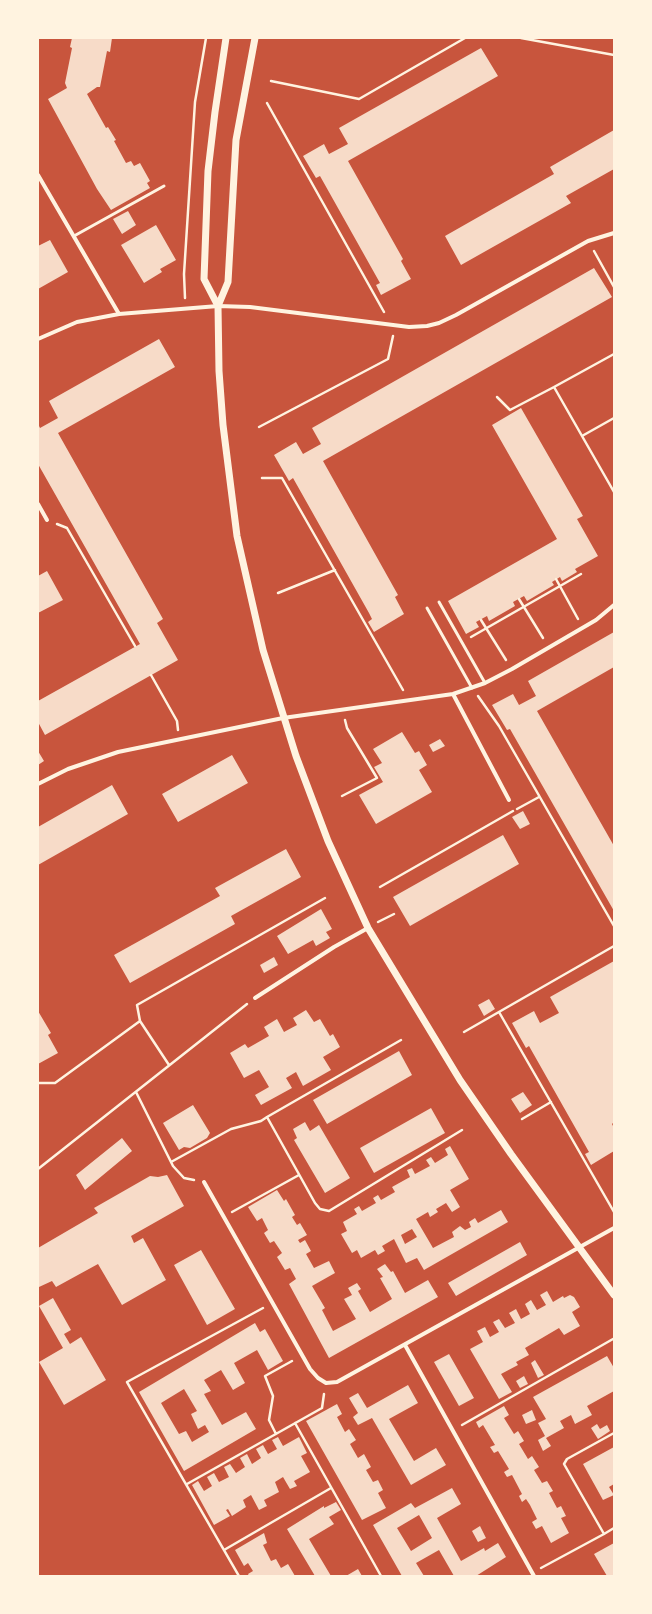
<!DOCTYPE html>
<html>
<head>
<meta charset="utf-8">
<style>
  body { margin:0 }
  #map { position:relative; width:652px; height:1614px; overflow:hidden; background:#c8553d; font-family:Overpass,sans-serif }
  canvas { display:block }
  .frame { position:absolute; inset:0; border:39px solid #fff3e0; pointer-events:none }
</style>
</head>
<body>
<div id="map">
<canvas width="652" height="1614"></canvas>
<div class="frame"></div>
</div>
<script>
const ctx = document.querySelector('canvas').getContext('2d');
ctx.lineJoin = 'round';
function paint(path, color) {
  ctx.fillStyle = color;
  ctx.fill(path, 'evenodd');
}
function toPath(rows) {
  const path = new Path2D();
  for (const r of rows) {
    path.moveTo(r[0], r[1]);
    for (let i = 2; i < r.length; i += 2) path.lineTo(r[i], r[i + 1]);
  }
  return path;
}
function trace(path, color, width, dash) {
  ctx.strokeStyle = color;
  ctx.lineWidth = width;
  ctx.lineCap = dash ? 'butt' : 'round';
  ctx.setLineDash(dash || []);
  ctx.stroke(path);
}
paint(toPath([
  [72,38,112,38,110,52,107,51,100,87,97,87,87,94,106,128,108,127,116,140,114,141,126,163,131,161,134,166,140,163,150,181,147,183,150,188,111,210,97,189,48,99,67,88,65,83,72,48,70,47],
  [481,48,498,76,348,161,403,259,401,261,411,279,381,295,376,285,380,283,320,176,316,178,303,156,324,144,329,154,348,144,339,128],
  [614,130,614,169,566,196,571,203,461,265,445,236,554,174,550,167],
  [128,211,136,225,122,234,113,219],
  [156,225,176,260,160,269,162,272,144,283,121,245],
  [50,240,68,272,38,289,38,246],
  [594,268,612,297,323,461,398,595,395,597,404,614,374,632,368,622,372,619,369,613,293,478,289,481,274,455,296,442,303,454,321,444,312,428],
  [159,339,175,367,58,433,163,619,157,623,178,660,45,735,38,722,38,701,140,644,38,464,38,424,40,428,58,418,49,401],
  [521,408,583,516,577,519,598,556,575,569,577,572,562,581,560,577,552,582,554,585,527,601,524,596,513,602,515,606,489,621,487,616,476,622,479,627,466,634,448,601,557,539,492,425],
  [47,571,63,600,38,613,38,576],
  [614,632,614,667,537,711,614,846,614,911,510,729,507,730,492,705,513,694,519,705,536,696,528,681],
  [402,732,415,753,419,751,427,765,419,770,432,792,376,824,359,795,383,782,374,767,382,763,373,749],
  [440,739,445,746,433,752,429,745],
  [38,751,44,761,38,765],
  [232,755,248,783,178,822,162,794],
  [112,785,128,814,38,865,38,827],
  [523,811,530,824,520,829,512,817],
  [503,835,519,864,410,926,393,897],
  [286,849,301,877,231,916,235,924,130,983,114,955,220,896,215,888],
  [321,909,332,929,326,932,330,938,316,946,313,940,288,954,277,936],
  [274,957,278,965,264,973,260,965],
  [614,961,614,1122,612,1124,614,1128,614,1151,591,1165,585,1154,589,1152,529,1046,526,1048,512,1023,534,1011,540,1023,559,1013,550,997],
  [489,999,495,1009,484,1016,478,1005],
  [306,1010,314,1022,320,1019,330,1036,333,1034,340,1047,323,1057,331,1070,303,1086,296,1072,286,1078,292,1088,261,1105,255,1095,269,1087,259,1070,244,1078,230,1053,245,1044,248,1048,269,1036,264,1027,277,1019,284,1032,297,1025,293,1018],
  [38,1011,51,1033,48,1035,58,1053,38,1064],
  [399,1051,412,1075,327,1124,313,1100],
  [523,1092,532,1105,520,1113,511,1099],
  [193,1105,210,1133,207,1138,190,1148,184,1147,179,1150,163,1123],
  [431,1108,445,1133,374,1173,360,1148],
  [305,1122,310,1131,319,1125,350,1178,325,1193,294,1140,297,1138,293,1129],
  [122,1138,132,1151,85,1190,76,1175],
  [450,1146,469,1179,450,1190,460,1207,452,1212,446,1203,436,1209,438,1212,430,1217,428,1212,416,1219,433,1248,454,1237,452,1232,460,1226,465,1230,471,1227,469,1222,475,1218,478,1223,501,1210,508,1222,424,1270,417,1258,406,1263,394,1239,382,1246,385,1251,378,1255,375,1250,361,1258,357,1250,352,1253,341,1234,347,1231,343,1222,357,1214,354,1209,359,1206,362,1211,376,1203,373,1198,378,1195,381,1200,395,1192,392,1187,410,1177,407,1170,412,1168,415,1174,430,1166,426,1160,431,1157,435,1163,448,1155,445,1149],
  [412,1229,417,1237,405,1244,401,1235],
  [167,1175,184,1206,131,1236,134,1243,143,1238,166,1280,122,1305,98,1264,56,1287,52,1281,39,1287,38,1248,98,1213,94,1208,150,1176,158,1177],
  [277,1190,284,1201,286,1199,295,1215,292,1217,297,1225,300,1223,307,1235,298,1240,300,1243,305,1240,311,1251,306,1254,314,1268,329,1261,335,1273,312,1286,325,1308,322,1310,333,1331,356,1319,344,1299,352,1295,348,1288,357,1283,361,1289,358,1291,370,1312,392,1299,380,1278,383,1277,377,1269,385,1264,391,1272,393,1271,405,1293,428,1280,438,1297,329,1358,289,1284,296,1279,290,1268,285,1270,277,1257,282,1253,274,1241,270,1243,264,1233,268,1230,262,1218,257,1221,248,1207],
  [520,1242,527,1255,456,1296,448,1283],
  [201,1250,235,1309,207,1325,174,1265],
  [547,1291,553,1302,563,1296,564,1298,570,1295,574,1297,580,1307,572,1312,580,1326,564,1335,559,1328,525,1348,529,1355,516,1362,518,1365,501,1374,512,1392,499,1399,470,1349,483,1342,477,1331,485,1327,490,1337,499,1332,493,1322,499,1319,505,1328,515,1323,509,1313,516,1309,521,1319,530,1314,525,1304,531,1300,537,1310,546,1305,540,1295],
  [53,1298,71,1330,64,1334,70,1344,81,1337,106,1380,64,1405,39,1362,63,1348,39,1306],
  [255,1323,260,1332,265,1329,283,1361,268,1370,257,1350,234,1363,245,1383,233,1390,221,1370,204,1380,211,1391,204,1394,222,1425,246,1412,256,1429,184,1471,139,1392],
  [184,1389,197,1411,191,1414,198,1429,205,1425,209,1432,192,1442,186,1431,179,1434,161,1403],
  [449,1354,474,1398,459,1406,434,1362],
  [607,1356,614,1368,614,1391,587,1406,592,1415,575,1424,571,1415,560,1421,564,1428,546,1438,551,1446,543,1451,538,1440,545,1436,538,1423,546,1419,533,1397],
  [535,1360,544,1375,538,1378,531,1363],
  [524,1376,528,1384,520,1388,516,1381],
  [408,1385,418,1403,389,1419,414,1461,436,1448,446,1465,411,1485,372,1418,358,1425,353,1417,358,1413,349,1398,358,1393,367,1408],
  [337,1404,342,1414,337,1417,345,1432,349,1429,356,1440,350,1444,358,1458,364,1454,371,1467,366,1470,373,1482,378,1480,383,1490,378,1493,386,1508,362,1520,306,1421],
  [504,1406,509,1415,504,1418,514,1434,518,1431,524,1441,519,1444,528,1459,532,1456,539,1467,534,1470,542,1483,547,1481,553,1491,549,1493,557,1508,561,1506,566,1516,561,1518,569,1533,551,1543,542,1526,536,1529,532,1522,537,1519,530,1505,526,1499,522,1502,519,1496,522,1494,512,1475,507,1477,504,1472,509,1469,498,1451,494,1453,490,1447,495,1445,483,1425,479,1428,476,1422],
  [532,1410,536,1420,526,1424,522,1415],
  [597,1424,600,1429,607,1425,610,1431,598,1439,591,1428],
  [278,1437,283,1446,299,1437,307,1453,301,1456,310,1472,294,1481,297,1486,290,1489,283,1477,275,1482,279,1492,264,1500,267,1506,259,1510,251,1495,243,1500,246,1507,232,1516,228,1509,226,1510,230,1516,214,1525,192,1485,198,1481,204,1491,212,1486,207,1477,214,1473,219,1482,229,1477,224,1467,230,1464,236,1473,245,1467,240,1458,247,1454,252,1464,261,1458,256,1449,263,1445,268,1454,277,1449,272,1440],
  [614,1447,614,1484,609,1487,614,1495,603,1500,583,1464],
  [452,1488,461,1504,437,1518,461,1561,484,1548,485,1551,498,1543,506,1557,476,1576,454,1576,439,1550,416,1563,424,1576,402,1576,373,1525,411,1503,415,1508],
  [419,1515,432,1538,411,1551,397,1528],
  [336,1502,341,1510,329,1517,334,1524,309,1539,331,1576,315,1576,287,1529,324,1506,324,1508],
  [480,1526,486,1538,478,1542,472,1531],
  [264,1533,267,1543,263,1545,271,1561,276,1559,281,1568,288,1564,295,1576,249,1576,248,1574,253,1571,248,1563,244,1566,235,1550],
  [614,1543,614,1576,607,1576,594,1554],
  [358,1569,362,1576,346,1576]
]), '#f7dbc8');
trace(toPath([
  [521,38,614,55],
  [271,81,359,99,465,38],
  [267,103,384,312],
  [594,251,614,287],
  [185,298,184,274,195,102,206,38],
  [614,354,554,387,614,492],
  [497,397,510,410,554,387],
  [259,427,388,359,393,336],
  [582,436,614,418],
  [262,478,282,478,403,690],
  [57,524,67,528,135,646],
  [556,579,578,619],
  [278,593,335,570],
  [519,599,543,638],
  [481,620,506,660],
  [471,637,581,574],
  [151,675,177,721,178,730],
  [478,696,499,726,614,926],
  [342,796,377,778,347,728,345,720],
  [517,809,539,797],
  [380,887,513,811],
  [378,922,394,914],
  [499,1012,614,1212],
  [140,1021,169,1065],
  [464,1032,614,946],
  [401,1040,267,1117,315,1203,320,1209,329,1211,462,1130],
  [38,1083,55,1083,140,1021,137,1005,325,898],
  [136,1092,173,1166,184,1178,194,1180],
  [522,1119,551,1102],
  [171,1162,231,1129,261,1121,267,1117],
  [38,1169,247,1004],
  [232,1212,299,1175],
  [295,1423,381,1576],
  [462,1425,613,1339],
  [276,1434,269,1420,273,1396,265,1376,292,1361],
  [187,1484,322,1408,324,1394],
  [604,1534,614,1528],
  [224,1550,331,1488],
  [541,1568,604,1534,564,1464,567,1459,614,1433],
  [239,1576,127,1382,263,1308]
]), '#fff3e0', 2.5);
trace(toPath([
  [74,236,164,186],
  [439,602,485,683],
  [427,608,472,688]
]), '#fff3e0', 3);
trace(toPath([
  [38,175,119,314],
  [38,339,77,322,119,314,218,306,250,307,409,327,427,326,439,323,456,315,588,241,614,233],
  [38,504,47,520],
  [453,694,509,800],
  [38,784,68,769,118,752,283,718,453,694,485,683,512,669,596,620,614,605],
  [255,998,334,947,368,928],
  [204,1182,310,1369,318,1378,326,1383,337,1382,614,1228],
  [405,1345,534,1576]
]), '#fff3e0', 4);
trace(toPath([
  [255,38,236,140,228,282,218,306,219,371,223,425,237,536,263,650,296,756,328,841,368,928,460,1080,511,1154,614,1295],
  [218,306,204,279,208,171,215,112,226,38]
]), '#fff3e0', 7);
</script>
</body>
</html>
